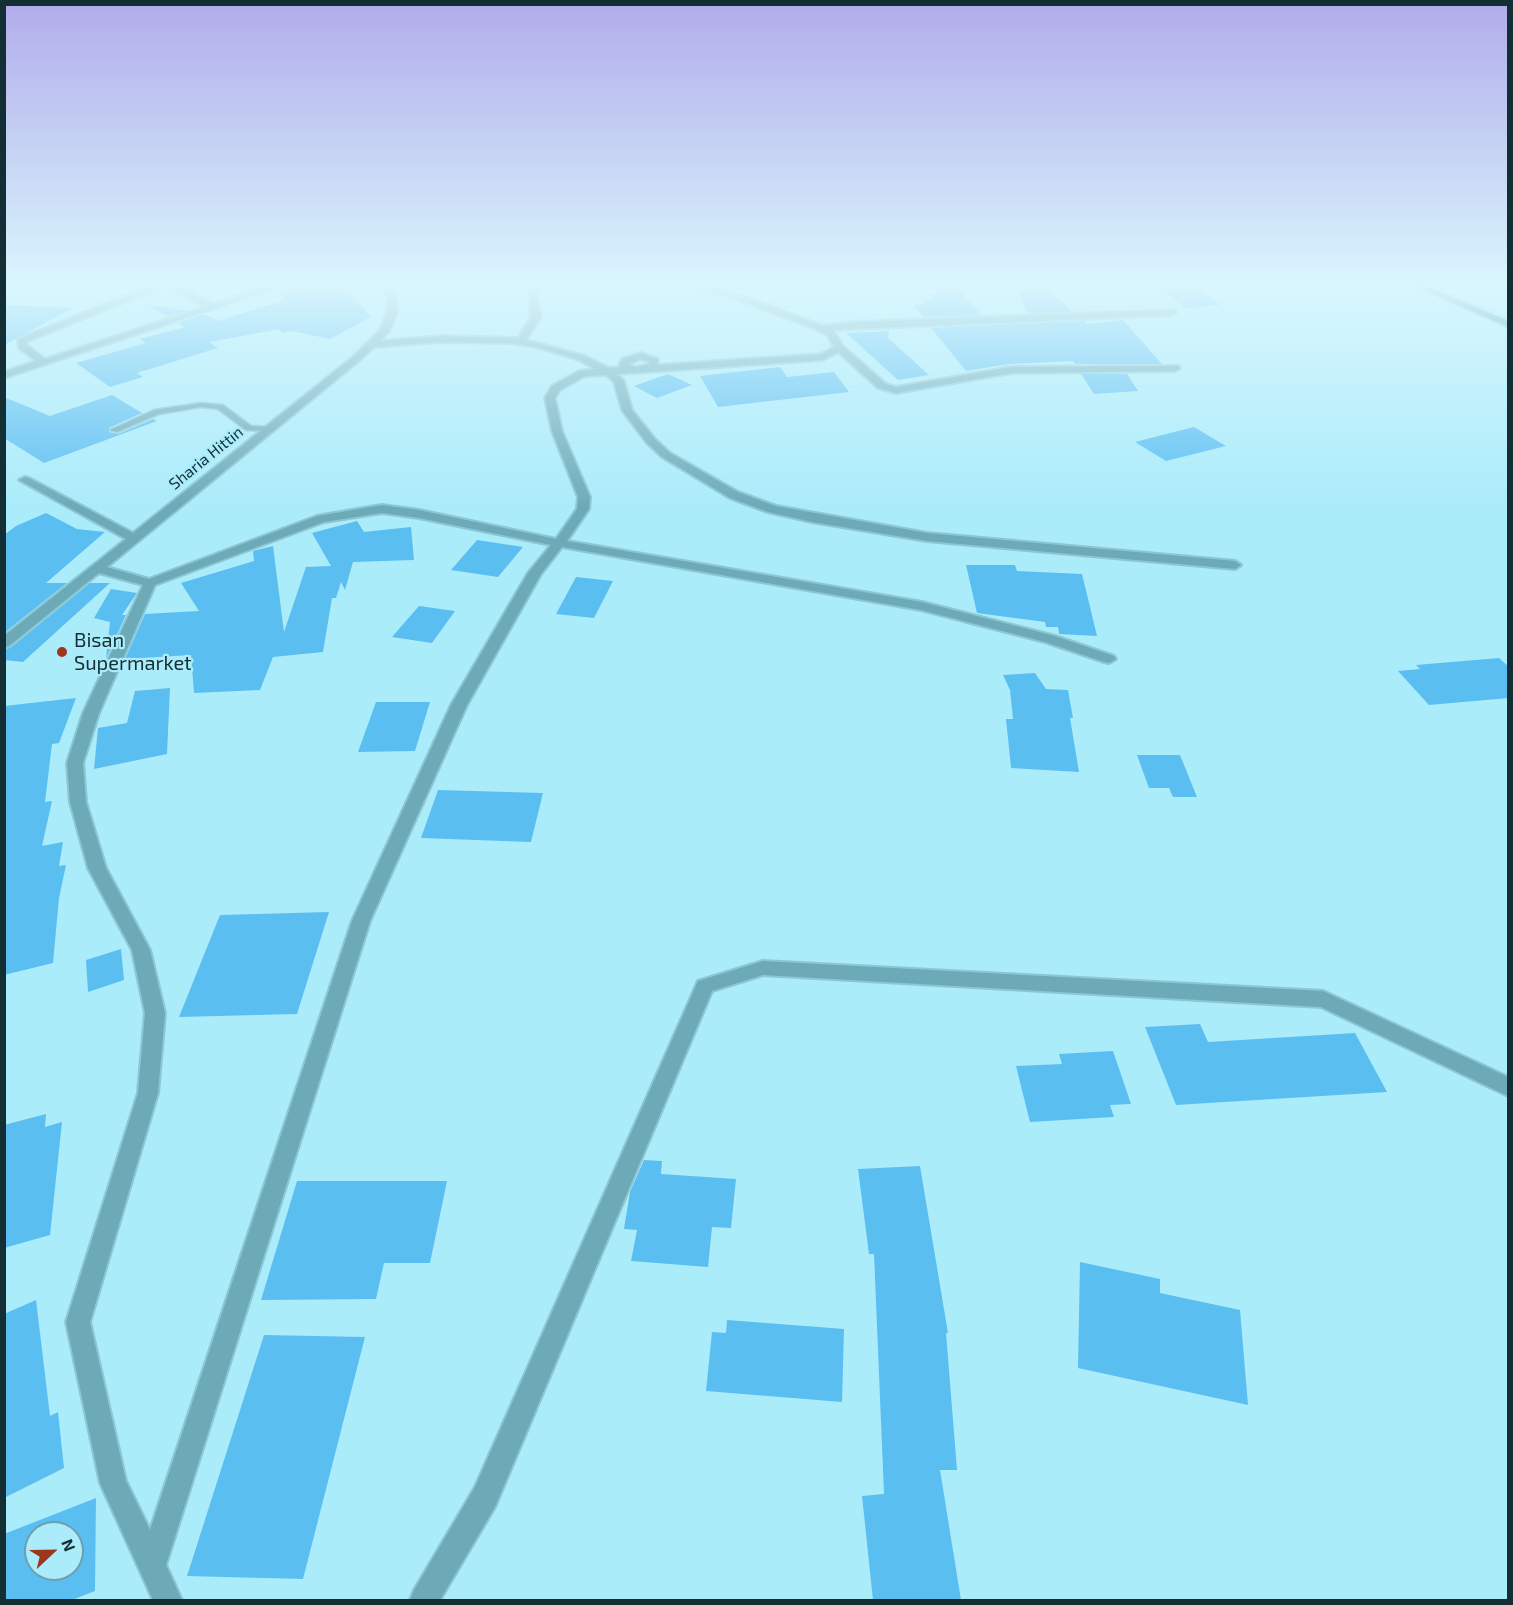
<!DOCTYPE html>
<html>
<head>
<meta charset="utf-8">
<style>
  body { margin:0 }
  #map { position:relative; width:1513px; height:1605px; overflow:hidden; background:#abecfb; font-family:"Exo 2",sans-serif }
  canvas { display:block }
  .frame { position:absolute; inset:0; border:6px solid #132e34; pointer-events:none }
  .north { position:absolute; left:24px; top:1521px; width:60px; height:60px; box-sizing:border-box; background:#abecfb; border:2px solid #6ea0ab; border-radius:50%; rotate:68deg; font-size:16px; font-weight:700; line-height:24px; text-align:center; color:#132e34 }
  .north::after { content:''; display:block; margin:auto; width:21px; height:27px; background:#9e351f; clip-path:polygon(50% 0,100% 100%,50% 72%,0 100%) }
</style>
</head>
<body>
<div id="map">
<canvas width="1513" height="1605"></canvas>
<div class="frame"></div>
<div class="north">N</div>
</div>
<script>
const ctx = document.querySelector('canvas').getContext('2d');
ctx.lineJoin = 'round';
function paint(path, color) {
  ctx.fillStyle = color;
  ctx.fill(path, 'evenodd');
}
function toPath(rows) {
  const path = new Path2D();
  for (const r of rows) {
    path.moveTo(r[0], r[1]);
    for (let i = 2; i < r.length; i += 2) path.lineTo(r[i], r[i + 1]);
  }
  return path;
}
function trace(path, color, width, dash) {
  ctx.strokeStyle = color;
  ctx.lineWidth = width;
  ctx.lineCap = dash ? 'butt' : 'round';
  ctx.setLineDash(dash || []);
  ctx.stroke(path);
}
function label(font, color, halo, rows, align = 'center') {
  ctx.font = font + ' "Exo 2",sans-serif';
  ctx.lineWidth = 4.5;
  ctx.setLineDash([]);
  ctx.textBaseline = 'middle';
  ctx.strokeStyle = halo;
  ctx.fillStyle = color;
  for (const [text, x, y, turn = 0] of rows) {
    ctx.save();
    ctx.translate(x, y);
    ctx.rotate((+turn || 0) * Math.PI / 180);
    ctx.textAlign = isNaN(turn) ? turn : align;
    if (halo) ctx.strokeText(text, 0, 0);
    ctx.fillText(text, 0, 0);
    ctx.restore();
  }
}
paint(toPath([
  [1013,282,1049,283,1056,296,1073,312,1028,313],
  [339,283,345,291,349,291,371,317,330,339,292,331,282,333,279,329,209,342,218,348,137,373,143,377,110,387,76,363,146,343,140,339,185,327,178,323,205,314,218,321,284,300,280,292],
  [1197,287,1221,305,1186,308,1162,290],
  [958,288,981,315,923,317,913,305,926,304,922,300,935,299,931,294,938,293,934,289],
  [4,305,73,308,4,345],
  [151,305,187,311,168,317,151,307],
  [1123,320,1162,364,1075,364,1073,361,1009,364,966,371,931,328,1084,321,1087,324],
  [889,331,888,338,929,375,898,380,846,333],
  [780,367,787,377,834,372,849,392,718,407,700,376],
  [668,374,692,385,657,398,634,386],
  [1081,374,1127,374,1138,391,1094,394],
  [112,395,142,413,109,428,109,432,118,434,153,419,157,421,44,463,4,438,4,397,50,416],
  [1194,427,1226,446,1166,461,1135,442],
  [46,513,77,529,105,532,46,583,67,583,4,633,4,535,16,526],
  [357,521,364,532,411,527,414,560,353,562,345,590,341,582,336,598,332,598,323,652,273,657,260,690,194,693,191,655,125,659,145,614,199,611,181,583,254,561,253,551,273,546,284,632,306,567,331,566,312,533],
  [477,540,523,547,498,577,451,570],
  [966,565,1015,565,1017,571,1082,574,1097,636,1059,634,1058,627,1046,627,1045,622,977,613],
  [576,577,613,581,594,618,556,614],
  [90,583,110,583,23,662,4,660,4,649,10,648],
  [111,589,137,593,122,615,126,615,106,658,110,622,94,618],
  [419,606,455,611,432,643,392,637],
  [1499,658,1509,667,1509,698,1429,705,1398,671,1420,669,1416,665],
  [1035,673,1046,689,1068,690,1073,718,1070,718,1079,772,1011,768,1006,719,1013,719,1010,690,1003,675],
  [170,688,167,754,94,769,98,728,127,723,135,691],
  [76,698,59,743,52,744,45,802,52,801,42,846,63,842,59,866,66,865,59,898,53,963,4,975,4,706],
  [376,702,430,702,415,751,358,752],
  [1137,755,1180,755,1197,797,1173,797,1169,788,1149,788],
  [438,790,543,793,531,842,421,838],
  [329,912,297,1014,179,1017,220,915],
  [121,949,124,980,88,992,86,960],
  [1200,1024,1208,1042,1355,1033,1387,1092,1176,1105,1145,1027],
  [1113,1051,1131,1104,1110,1105,1114,1117,1030,1122,1016,1066,1062,1064,1059,1054],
  [46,1114,45,1127,62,1122,50,1235,4,1248,4,1125],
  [644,1160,662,1161,661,1174,736,1179,731,1228,712,1227,708,1267,631,1261,637,1230,624,1229,630,1192],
  [920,1166,948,1333,946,1333,957,1470,940,1470,961,1600,873,1600,862,1496,884,1494,874,1254,869,1254,858,1169],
  [297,1181,447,1181,430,1263,384,1263,376,1299,261,1300],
  [1080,1262,1160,1279,1160,1293,1240,1310,1248,1405,1078,1368],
  [36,1300,50,1416,58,1412,64,1468,4,1498,4,1314],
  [727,1320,844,1329,842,1402,706,1391,712,1332,726,1333],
  [264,1335,365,1337,303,1579,187,1576],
  [96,1498,95,1591,72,1600,4,1600,4,1534],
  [36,1533,72,1533,72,1569,36,1569]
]), '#5bbef1');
const service = toPath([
  [201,403,223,405,251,426,269,427,273,429,269,431,246,430,218,409,201,407,159,414,117,432,110,430,154,410,201,403]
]);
const minor = toPath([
  [152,282,166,282,178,286,214,304,280,282,294,282,4,378,4,372,36,361,19,348,18,339,154,284,152,282],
  [163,287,205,307,45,359,27,345,26,342,163,287],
  [377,282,386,282,396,297,397,313,389,331,380,341,441,336,518,338,531,317,529,296,534,282,543,282,537,296,541,317,526,340,585,356,609,368,621,367,619,365,622,359,641,353,658,359,658,365,821,354,834,347,827,335,813,328,732,298,667,282,685,282,738,294,824,326,853,322,1175,310,1177,312,1172,315,833,330,843,346,886,384,896,387,1011,367,1178,366,1180,368,1175,371,1011,373,896,393,878,388,838,352,823,360,617,374,624,381,632,410,655,439,670,453,738,492,776,506,927,533,1235,561,1241,565,1235,569,927,541,812,522,768,512,730,498,662,457,647,443,622,410,614,382,606,375,585,376,560,390,555,398,562,431,590,497,589,509,567,541,922,602,1055,636,1114,656,1116,659,1109,663,1104,662,1045,642,921,610,562,547,541,574,467,705,370,921,166,1565,182,1600,153,1600,100,1483,66,1322,138,1093,145,1013,132,950,88,868,70,802,67,763,83,713,143,585,99,573,9,646,4,647,4,636,126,539,19,480,25,477,29,478,133,533,354,356,380,330,387,313,388,297,377,282],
  [441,342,509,343,536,347,579,360,595,369,579,371,552,386,545,398,552,431,578,497,577,509,556,539,419,510,382,505,317,516,149,579,107,567,360,360,374,347,441,342],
  [641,359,650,362,649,364,636,367,629,364,641,359],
  [382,513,419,518,551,545,528,573,451,705,352,921,150,1530,126,1481,90,1322,158,1093,165,1013,150,950,106,868,86,802,83,763,99,713,155,585,324,522,382,513],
  [763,961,1323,991,1508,1077,1508,1096,1321,1007,763,975,712,991,495,1507,440,1600,410,1600,414,1590,475,1487,698,981,763,961]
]);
const secondary = toPath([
  [1405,282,1417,282,1508,321,1508,327,1405,282]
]);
trace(service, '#8dc6d3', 3);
trace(minor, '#8dc6d3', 4);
trace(secondary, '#8dc6d3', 4);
paint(service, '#6caab8');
paint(minor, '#6caab8');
paint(secondary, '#168ea3');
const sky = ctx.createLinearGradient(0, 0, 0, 507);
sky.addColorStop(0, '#b1aceb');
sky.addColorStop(0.56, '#d9f6fd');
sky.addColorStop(1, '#d9f6fd00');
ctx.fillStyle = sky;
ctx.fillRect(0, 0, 1513, 507);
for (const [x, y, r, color] of [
  [62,652,6,"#9e351f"]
]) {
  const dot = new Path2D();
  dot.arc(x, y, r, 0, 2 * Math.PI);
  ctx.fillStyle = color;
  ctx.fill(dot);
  trace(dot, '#abecfb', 2);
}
label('16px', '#132e34', '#abecfb', [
  ["Sharia Hittin",206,458,-39]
]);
label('20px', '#132e34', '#abecfb', [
  ["Bisan",74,640],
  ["Supermarket",74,663]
], 'left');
</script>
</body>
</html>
